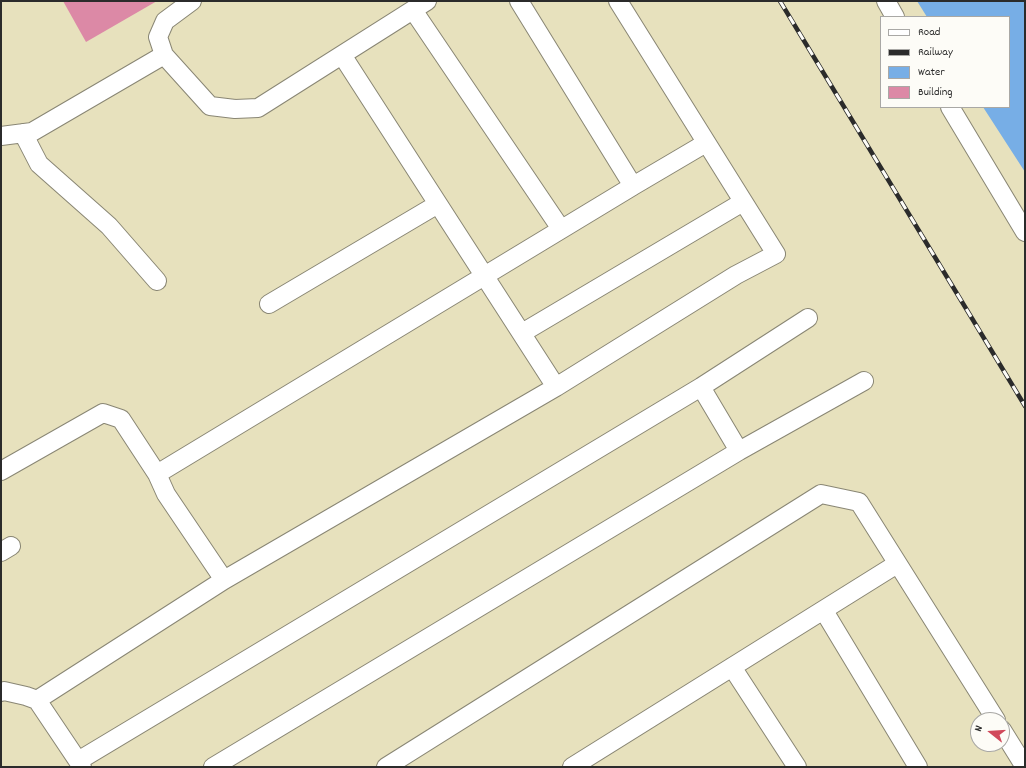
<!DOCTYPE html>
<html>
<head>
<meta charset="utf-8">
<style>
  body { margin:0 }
  #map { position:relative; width:1026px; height:768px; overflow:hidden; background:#e7e1bd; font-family:Dekko,sans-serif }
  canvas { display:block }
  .frame { position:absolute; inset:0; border:2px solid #2b2b2b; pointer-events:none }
  .legend { position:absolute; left:880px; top:16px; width:130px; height:92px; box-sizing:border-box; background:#fdfcf7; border:1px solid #a9a8a5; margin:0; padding:5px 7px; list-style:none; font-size:12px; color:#2b2b2b }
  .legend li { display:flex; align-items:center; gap:8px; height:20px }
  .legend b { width:20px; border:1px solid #a9a8a5 }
  .north { position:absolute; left:970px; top:712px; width:40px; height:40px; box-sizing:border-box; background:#fdfcf7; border:1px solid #a9a8a5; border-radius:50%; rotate:287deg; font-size:11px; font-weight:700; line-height:16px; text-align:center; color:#2b2b2b }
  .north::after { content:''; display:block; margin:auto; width:14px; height:18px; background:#d1495b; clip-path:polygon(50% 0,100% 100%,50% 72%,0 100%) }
</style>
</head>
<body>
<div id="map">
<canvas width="1026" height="768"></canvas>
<div class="frame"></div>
<ul class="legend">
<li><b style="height:5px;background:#fff"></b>Road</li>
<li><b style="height:5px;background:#2b2b2b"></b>Railway</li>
<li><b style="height:11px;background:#77aee6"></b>Water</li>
<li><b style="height:11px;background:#dc89a6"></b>Building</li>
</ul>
<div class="north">N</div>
</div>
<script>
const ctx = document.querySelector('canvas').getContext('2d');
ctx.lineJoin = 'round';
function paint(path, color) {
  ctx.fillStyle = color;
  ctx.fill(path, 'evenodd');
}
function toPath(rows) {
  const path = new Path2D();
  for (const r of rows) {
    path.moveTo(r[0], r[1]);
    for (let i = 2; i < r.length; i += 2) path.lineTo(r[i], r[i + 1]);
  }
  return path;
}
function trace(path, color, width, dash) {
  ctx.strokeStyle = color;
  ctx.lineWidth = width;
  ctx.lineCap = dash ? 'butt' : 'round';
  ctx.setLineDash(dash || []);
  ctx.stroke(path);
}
paint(toPath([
  [917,1,1025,1,1025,172,983,107,1009,107,1009,17,927,17]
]), '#77aee6');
paint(toPath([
  [63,1,157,1,86,42]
]), '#dc89a6');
const minor = toPath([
  [886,1,895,17],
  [413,10,561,229],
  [164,55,210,106,235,109,258,108,427,1],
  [342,55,556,387],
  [950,107,1025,232],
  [23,133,39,164,109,226,157,281],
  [1,136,32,132,164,55,158,37,165,21,192,1],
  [633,186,706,143],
  [269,304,438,204],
  [522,333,743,202],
  [701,387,739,451],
  [1,471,103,413,121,419,157,474,166,494,224,580],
  [157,474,633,186,519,1],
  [1,552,11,546],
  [824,611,918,767],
  [732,667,797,767],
  [1,692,4,691,26,696,37,700,82,767],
  [37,700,224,580,556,387,736,275,776,254,618,1],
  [1002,730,1025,767],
  [78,761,701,387,808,318],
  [213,767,739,451,864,381],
  [386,767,821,494,859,502,996,720],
  [572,767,897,564]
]);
trace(minor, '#898674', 20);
trace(minor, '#fff', 18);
const rail = toPath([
  [780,1,1025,406]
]);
trace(rail, '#2b2b2b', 4.5);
trace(rail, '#fdfcf7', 3, [9]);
</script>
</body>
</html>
